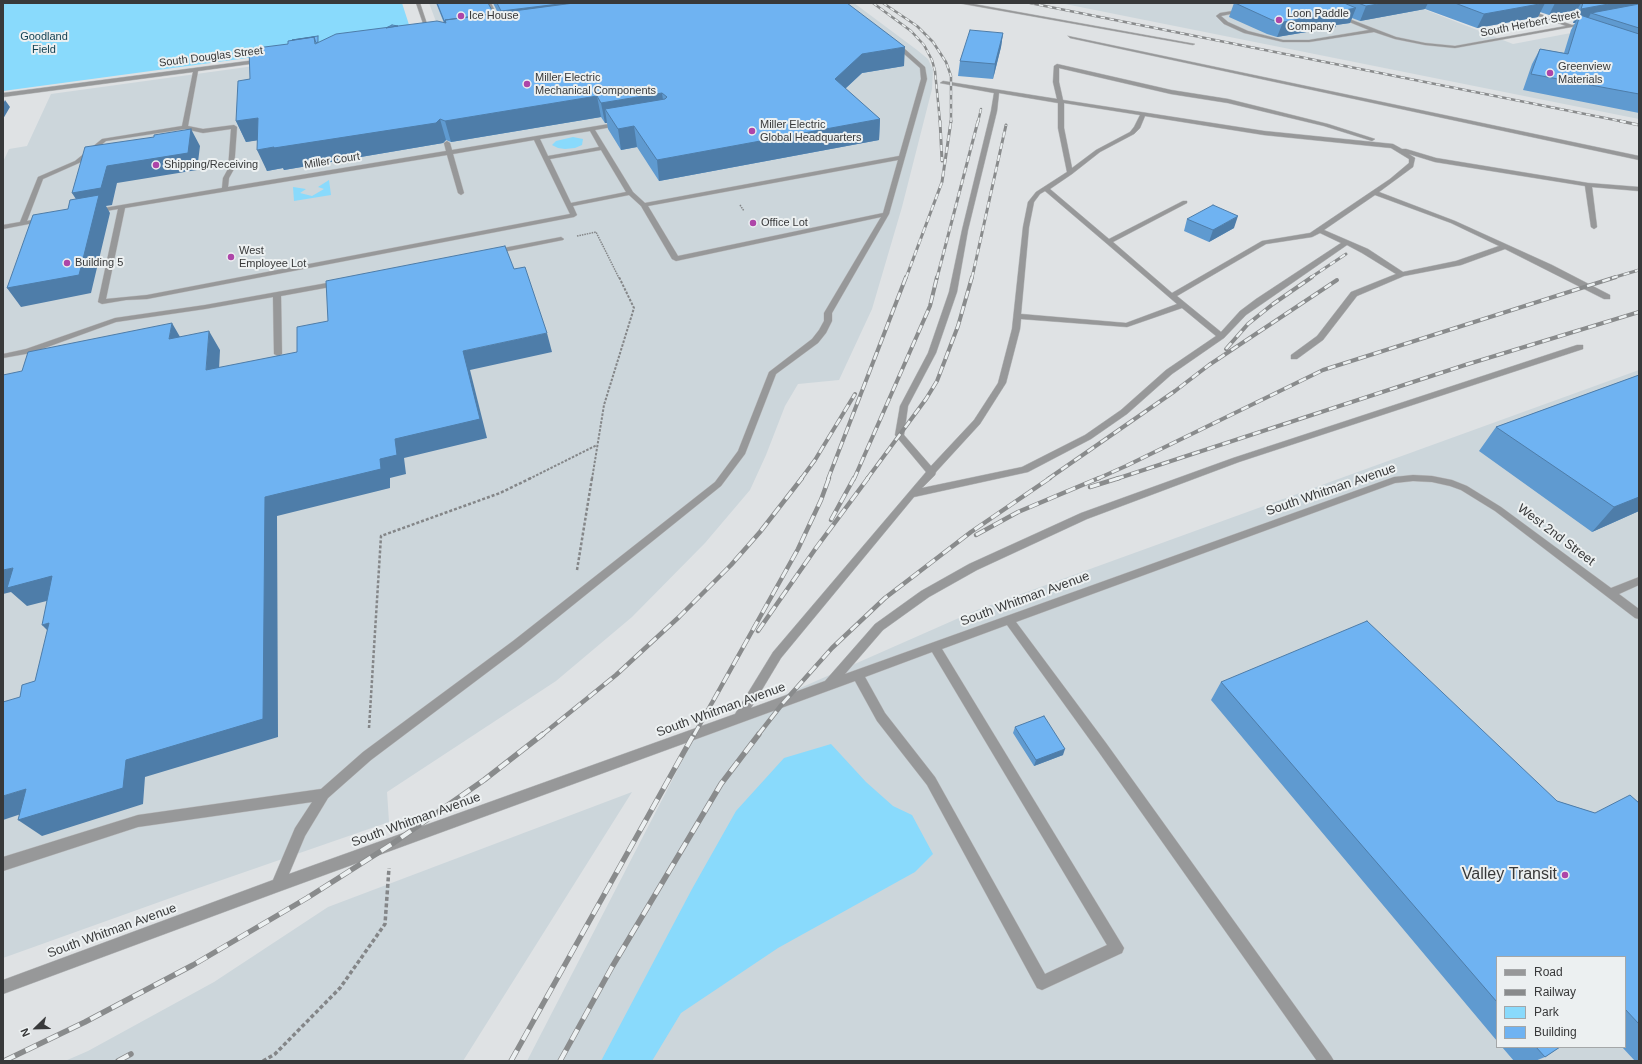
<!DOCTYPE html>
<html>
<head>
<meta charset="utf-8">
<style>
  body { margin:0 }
  #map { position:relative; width:1642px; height:1064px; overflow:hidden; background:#dfe2e4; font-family:Arial,sans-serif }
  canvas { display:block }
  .frame { position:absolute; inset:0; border:4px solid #38393a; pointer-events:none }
  .legend { position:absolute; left:1496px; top:956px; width:130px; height:92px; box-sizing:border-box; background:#ecf0f1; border:1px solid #a4a7a8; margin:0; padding:5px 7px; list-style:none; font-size:12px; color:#38393a }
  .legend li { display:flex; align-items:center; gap:8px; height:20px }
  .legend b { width:20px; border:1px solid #a4a7a8 }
  .north { position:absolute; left:16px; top:1008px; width:40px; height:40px; -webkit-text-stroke:3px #ecf0f1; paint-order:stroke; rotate:247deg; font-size:11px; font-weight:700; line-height:16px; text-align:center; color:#38393a }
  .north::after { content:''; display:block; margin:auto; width:14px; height:18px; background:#38393a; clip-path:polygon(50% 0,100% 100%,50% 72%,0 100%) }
</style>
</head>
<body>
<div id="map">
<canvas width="1642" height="1064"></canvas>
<div class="frame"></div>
<ul class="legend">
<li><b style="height:5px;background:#979899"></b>Road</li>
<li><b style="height:5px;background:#898b8c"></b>Railway</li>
<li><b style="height:11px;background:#89dafc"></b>Park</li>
<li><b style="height:11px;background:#6fb3f2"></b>Building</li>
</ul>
<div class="north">N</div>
</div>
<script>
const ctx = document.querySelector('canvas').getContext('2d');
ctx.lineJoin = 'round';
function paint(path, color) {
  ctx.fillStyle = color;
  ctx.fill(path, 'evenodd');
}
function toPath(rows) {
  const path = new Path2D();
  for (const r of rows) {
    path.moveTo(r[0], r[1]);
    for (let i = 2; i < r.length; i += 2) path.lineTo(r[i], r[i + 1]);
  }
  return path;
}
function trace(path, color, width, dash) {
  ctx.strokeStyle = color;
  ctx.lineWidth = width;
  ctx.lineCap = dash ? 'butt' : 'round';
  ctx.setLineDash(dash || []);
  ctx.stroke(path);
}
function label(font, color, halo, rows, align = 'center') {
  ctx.font = font + ' Arial,sans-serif';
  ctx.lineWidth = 4;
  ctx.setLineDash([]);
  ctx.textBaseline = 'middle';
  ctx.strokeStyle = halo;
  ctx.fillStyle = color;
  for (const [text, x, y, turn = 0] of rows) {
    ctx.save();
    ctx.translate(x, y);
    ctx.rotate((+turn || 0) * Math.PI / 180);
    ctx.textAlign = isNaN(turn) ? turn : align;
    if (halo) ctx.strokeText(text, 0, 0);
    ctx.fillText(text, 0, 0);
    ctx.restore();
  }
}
paint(toPath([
  [429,3,854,3,917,50,928,59,933,70,932,89,902,207,872,309,839,380,798,384,785,406,766,455,750,490,705,543,632,617,556,681,387,792,389,822,190,891,3,958,3,162,9,149,27,146,51,94,443,40],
  [1060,3,1408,3,1513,44,1571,33,1639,54,1639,119],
  [1639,370,1639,1061,527,1061,696,734,977,610],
  [1497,957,1625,957,1625,1047,1497,1047],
  [632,792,463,1061,65,1061,88,1051,214,982,328,907]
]), '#ccd6db');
paint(toPath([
  [3,3,402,3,411,31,395,38,3,91],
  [573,137,583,139,582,145,575,148,565,149,558,148,552,145,556,141],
  [329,180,331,195,294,201,293,187,306,189,300,193,312,196,324,189,318,187],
  [831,744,866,782,893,806,912,815,933,854,915,872,778,948,681,1013,652,1061,601,1061,692,889,736,811,784,758]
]), '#89dafc');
const minor = toPath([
  [416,3,420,3,431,36,427,35,416,3],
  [487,3,491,3,503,27,499,26,487,3],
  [958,3,968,3,1195,44,1193,45,958,3],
  [1502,3,1508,3,1572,25,1586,23,1588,24,1455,48,1425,45,1395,39,1374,32,1309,42,1283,42,1244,33,1224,24,1216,16,1220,13,1245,9,1245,11,1221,16,1228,22,1248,31,1283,40,1309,40,1369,30,1337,17,1339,15,1396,37,1425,43,1455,46,1566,26,1502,3],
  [1068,36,1639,156,1639,160,1070,38,1068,36],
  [893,42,897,42,925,67,927,79,889,214,832,313,832,321,826,333,818,343,776,374,745,454,721,486,521,647,371,760,328,798,305,836,289,874,735,714,773,652,926,472,895,435,900,406,928,353,949,292,962,230,991,111,994,93,940,83,943,81,1057,99,1053,82,1054,66,1057,64,1171,90,1228,99,1328,124,1375,139,1372,141,1324,126,1228,103,1171,94,1059,68,1059,82,1063,100,1264,131,1393,144,1402,149,1406,149,1436,158,1588,183,1639,187,1639,191,1592,187,1597,227,1594,229,1591,227,1585,186,1435,162,1409,154,1415,158,1413,167,1379,192,1455,221,1552,265,1610,295,1610,299,1604,299,1505,249,1461,265,1404,276,1357,296,1323,340,1297,359,1291,359,1291,355,1317,336,1351,292,1396,274,1362,253,1347,245,1246,315,1224,338,1172,374,1127,414,1091,439,1028,472,914,497,781,658,751,708,825,681,875,624,921,591,969,564,1081,513,1233,458,1577,345,1583,345,1583,349,1239,462,1087,519,977,570,929,597,883,630,845,674,1394,477,1413,475,1432,476,1452,480,1467,486,1501,507,1611,588,1639,577,1639,585,1619,594,1639,609,1639,619,1635,618,1495,511,1461,490,1450,486,1432,482,1413,481,1395,483,1016,622,1106,743,1331,1056,1334,1061,1317,1061,1098,751,1007,625,942,649,1124,948,1122,953,1042,990,1037,988,927,785,877,721,855,681,278,892,3,994,3,980,273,880,295,828,312,802,138,827,3,871,3,857,138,815,321,789,363,752,513,641,715,482,738,451,769,372,812,339,819,330,824,321,824,313,881,217,676,261,672,259,641,206,629,195,573,206,577,215,574,217,147,299,126,300,102,304,98,302,118,209,94,213,91,211,92,210,222,188,223,178,228,169,231,129,203,133,185,129,106,141,79,163,43,179,27,221,42,218,45,220,44,221,3,229,3,225,20,222,38,177,75,161,102,139,182,126,193,72,3,97,3,93,263,59,266,61,265,62,198,71,188,126,203,129,234,125,237,127,234,169,229,178,228,187,446,151,444,143,447,141,450,143,452,150,621,122,623,123,623,125,595,130,633,192,645,203,899,156,921,79,920,68,893,44,893,42],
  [999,93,1058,103,1058,128,1067,172,1036,192,1028,202,1023,227,1012,329,998,383,974,420,931,466,904,435,908,406,936,353,957,292,968,230,997,111,999,93],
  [1064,103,1140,115,1134,127,1130,132,1096,150,1072,168,1064,128,1064,103],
  [1145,116,1264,135,1391,148,1409,159,1409,163,1390,179,1310,233,1262,241,1172,293,1113,242,1187,203,1187,201,1183,201,1109,239,1050,189,1072,174,1100,152,1134,134,1140,128,1145,116],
  [590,131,599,147,548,156,540,139,590,131],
  [534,140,570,214,147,295,106,299,125,208,447,155,458,193,461,195,464,193,453,154,534,140],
  [601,150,626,192,571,203,550,159,601,150],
  [898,160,883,213,678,256,648,206,898,160],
  [1045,191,1106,243,1177,304,1126,323,1021,314,1029,227,1034,202,1040,194,1045,191],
  [1375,195,1451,223,1499,246,1456,261,1403,272,1368,249,1324,230,1375,195],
  [1320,233,1341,243,1256,299,1240,311,1221,332,1177,296,1266,244,1312,237,1320,233],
  [1182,308,1216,336,1166,370,1121,410,1085,435,1022,467,922,488,935,475,936,472,980,424,1006,383,1020,329,1021,319,1127,327,1182,308],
  [932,652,1107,945,1045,974,935,777,885,713,865,677,932,652],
  [561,237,564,239,563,240,493,254,489,252,493,250,561,237],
  [338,281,341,281,341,285,281,296,282,354,278,356,274,354,273,297,205,309,116,322,31,353,3,358,3,354,26,349,115,318,205,305,338,281]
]);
trace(minor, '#bec0c2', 1);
trace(toPath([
  [740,205,744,211],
  [577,236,596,232,619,278]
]), '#848688', 1.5, [1.5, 1]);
trace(toPath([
  [529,479,597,445],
  [592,479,604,405,634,308,619,277]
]), '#848688', 2, [2.5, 1.5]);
trace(toPath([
  [577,570,592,478],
  [369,728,381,536,500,493,531,478]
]), '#848688', 2.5, [3, 2]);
trace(toPath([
  [263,1061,275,1054,340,988,385,924,389,868]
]), '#848688', 3.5, [4, 2.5]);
paint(minor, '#979899');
const railFar4 = toPath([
  [873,3,911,31,924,45,932,60,935,71,940,122],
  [883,3,917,26,933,42,946,62,951,76,951,122],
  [1030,3,1625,122],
  [978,122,981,109]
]);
const railFar3 = toPath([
  [940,121,942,161],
  [1620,121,1639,125],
  [906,278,942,182,951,121],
  [937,278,978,121],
  [972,278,1006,125],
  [1310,278,1346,254],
  [1612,278,1639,270]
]);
const railFar2 = toPath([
  [1226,349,1248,324,1273,304,1312,277],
  [801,479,815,460,855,394],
  [828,479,906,277],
  [854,479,930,306,937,277],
  [867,479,926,399,937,381,958,326,972,277],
  [1048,479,1175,391,1209,365,1337,280],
  [1097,479,1126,466,1323,370,1616,277],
  [1116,479,1465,365,1639,312]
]);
const railFar1 = toPath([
  [1090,487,1119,478],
  [831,520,854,478],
  [976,535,1018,512,1099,478],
  [758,631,816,548,868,478],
  [542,735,616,675,679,617,731,565,760,532,802,478],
  [694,735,798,549,821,500,829,478],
  [758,735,783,703,832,648,885,598,971,532,1050,478]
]);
const rail = toPath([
  [4,1061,85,1022,193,965,307,898,392,844,484,780,543,734],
  [118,1061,131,1054],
  [511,1061,694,734],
  [560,1061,612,967,721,784,759,734]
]);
trace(railFar4, '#898b8c', 2.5);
trace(railFar3, '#898b8c', 3);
trace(railFar2, '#898b8c', 4);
trace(railFar1, '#898b8c', 4.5);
trace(rail, '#898b8c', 5.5);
trace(railFar4, '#ecf0f1', 1.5, [4.5]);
trace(railFar3, '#ecf0f1', 2, [6]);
trace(railFar2, '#ecf0f1', 2.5, [8]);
trace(railFar1, '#ecf0f1', 3, [10]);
trace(rail, '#ecf0f1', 4, [12]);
paint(toPath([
  [436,3,488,3,494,14,498,13,493,3,847,3,904,66,862,73,845,89,880,119,879,140,659,181,637,147,621,150,608,129,607,123,605,123,601,117,451,142,446,140,443,143,284,170,283,168,267,171,257,140,246,142,236,121,250,79,320,42,398,26,444,23],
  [1234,3,1639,3,1639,113,1523,90,1532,64,1540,49,1564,53,1571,30,1575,23,1573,23,1577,10,1549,15,1540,12,1538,17,1477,28,1425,9,1360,21,1352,18,1350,23,1336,25,1336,27,1277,37,1267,34,1229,17],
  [1003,33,1001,47,993,79,958,76,960,61],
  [1187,219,1234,228,1209,242,1184,231],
  [1639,375,1639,511,1592,532,1479,451,1496,427],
  [1221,682,1557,801,1595,813,1639,803,1639,1061,1635,1061,1622,1047,1625,1047,1625,957,1497,957,1497,1041,1211,700],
  [1015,727,1063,755,1034,766,1013,733],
  [1502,1047,1560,1047,1545,1057,1535,1061,1514,1061]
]), '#5f9ad0');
paint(toPath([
  [567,3,614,3,505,25,501,11],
  [1384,3,1428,3,1425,9,1360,21,1366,6],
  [1545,3,1538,17,1477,28,1484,14],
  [1555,3,1581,3,1577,10,1549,15],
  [1614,3,1639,3,1639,11,1591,13,1587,21,1580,15,1575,23,1573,23,1581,9],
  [1356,8,1350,23,1336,25,1336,27,1277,37,1283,22],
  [1003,33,1001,47,993,79,995,64],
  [905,47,904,66,862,73,834,99,835,79,862,54],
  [662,93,665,114,605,109,607,123,605,123,601,103],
  [597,96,601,117,451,142,445,121],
  [5,100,10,107,3,119,3,104],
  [258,118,267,139,246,142,236,121],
  [440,119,446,140,443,143,284,170,283,168,267,171,257,150],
  [880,119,879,140,659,181,657,160],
  [634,126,637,147,621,150,618,129],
  [191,129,200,146,197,170,117,183,112,205,106,206,110,213,91,293,21,307,7,288,83,210,72,193,107,166],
  [1238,216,1234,228,1209,242,1213,230],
  [172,323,183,342,169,339],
  [209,331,220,350,218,389,206,370],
  [547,333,552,352,470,370,487,438,404,458,406,474,390,478,390,488,277,516,278,737,145,777,143,804,42,836,18,820,126,760,265,497,380,459,463,351],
  [1639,497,1639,511,1592,532,1614,507],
  [13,568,52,576,70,595,27,606,11,592,3,594,3,570],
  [49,623,61,644,42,625],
  [1065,749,1063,755,1034,766,1036,760],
  [26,789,48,805,3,820,3,796]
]), '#4e7da9');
const building = toPath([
  [437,3,488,3,494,14,445,20,445,23,437,3],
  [497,3,567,3,501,11,497,3],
  [574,3,847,3,905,47,862,54,835,79,880,119,657,160,634,126,618,129,605,109,665,99,667,97,662,93,601,103,597,96,445,121,440,119,436,123,274,148,274,147,257,150,258,118,236,121,238,81,250,79,249,49,288,44,288,41,314,37,315,44,336,34,437,21,446,23,445,20,574,3],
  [1235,3,1344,3,1356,8,1339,11,1342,12,1283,22,1272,20,1235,3],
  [1358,3,1384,3,1366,6,1358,3],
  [1455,3,1545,3,1484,14,1455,3],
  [1583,3,1614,3,1581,9,1583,3],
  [1639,4,1639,28,1591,13,1639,4],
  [1580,15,1639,34,1639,94,1531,74,1540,49,1568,54,1580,15],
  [392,25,398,26,386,28,392,25],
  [970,30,1003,33,995,64,960,61,970,30],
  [318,36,318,42,316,43,314,37,292,40,318,36],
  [191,129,188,153,107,166,101,188,72,193,85,147,154,137,154,135,191,129],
  [99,195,79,275,7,288,33,215,68,209,70,200,99,195],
  [1213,205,1238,216,1213,230,1187,219,1213,205],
  [505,246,514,269,525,267,547,333,463,351,480,419,395,439,397,455,380,459,381,469,265,497,263,719,126,760,123,788,18,820,26,789,3,796,3,702,20,697,22,685,35,681,49,623,42,625,52,576,7,588,13,568,3,570,3,375,22,371,28,352,172,323,169,339,209,331,206,370,297,352,297,327,328,321,326,281,505,246],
  [1639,375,1639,497,1614,507,1496,427,1639,375],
  [1367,621,1557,801,1595,813,1630,795,1639,803,1639,1024,1625,1009,1625,957,1497,957,1497,1002,1221,682,1367,621],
  [1044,716,1065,749,1036,760,1015,727,1044,716],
  [1536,1047,1560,1047,1545,1057,1536,1047]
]);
paint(building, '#6fb3f2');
trace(building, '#4e7da9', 1);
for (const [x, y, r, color] of [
  [461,16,4,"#ae45a8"],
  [1279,20,4,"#ae45a8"],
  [1550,73,4,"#ae45a8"],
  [527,84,4,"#ae45a8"],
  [752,131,4,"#ae45a8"],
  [156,165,4,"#ae45a8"],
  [753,223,4,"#ae45a8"],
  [231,257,4,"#ae45a8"],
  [67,263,4,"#ae45a8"],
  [1565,875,4,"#ae45a8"]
]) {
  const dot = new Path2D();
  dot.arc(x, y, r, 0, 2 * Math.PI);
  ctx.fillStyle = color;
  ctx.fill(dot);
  trace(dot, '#ecf0f1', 1.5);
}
label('11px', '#38393a', '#ecf0f1', [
  ["Loon Paddle",1287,14],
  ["Company",1287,27],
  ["Ice House",469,16],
  ["Greenview",1558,67],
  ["Materials",1558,80],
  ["Miller Electric",535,78],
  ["Mechanical Components",535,91],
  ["Miller Electric",760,125],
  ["Global Headquarters",760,138],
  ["Shipping/Receiving",164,165],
  ["Office Lot",761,223],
  ["West",239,251],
  ["Employee Lot",239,264],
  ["Building 5",75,263]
], 'left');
label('11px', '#38393a', '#ecf0f1', [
  ["South Herbert Street",1530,24,-11],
  ["South Douglas Street",211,57,-7],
  ["Miller Court",332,161,-9]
]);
label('11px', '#103f51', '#ecf0f1', [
  ["Goodland",44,37],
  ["Field",44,50]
]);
label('13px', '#38393a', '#ecf0f1', [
  ["South Whitman Avenue",1331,490,-19],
  ["West 2nd Street",1556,535,37],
  ["South Whitman Avenue",1025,599,-20],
  ["South Whitman Avenue",721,710,-20],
  ["South Whitman Avenue",416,820,-20],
  ["South Whitman Avenue",112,931,-20]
]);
label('16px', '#38393a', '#ecf0f1', [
  ["Valley Transit",1557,875]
], 'right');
</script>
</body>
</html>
